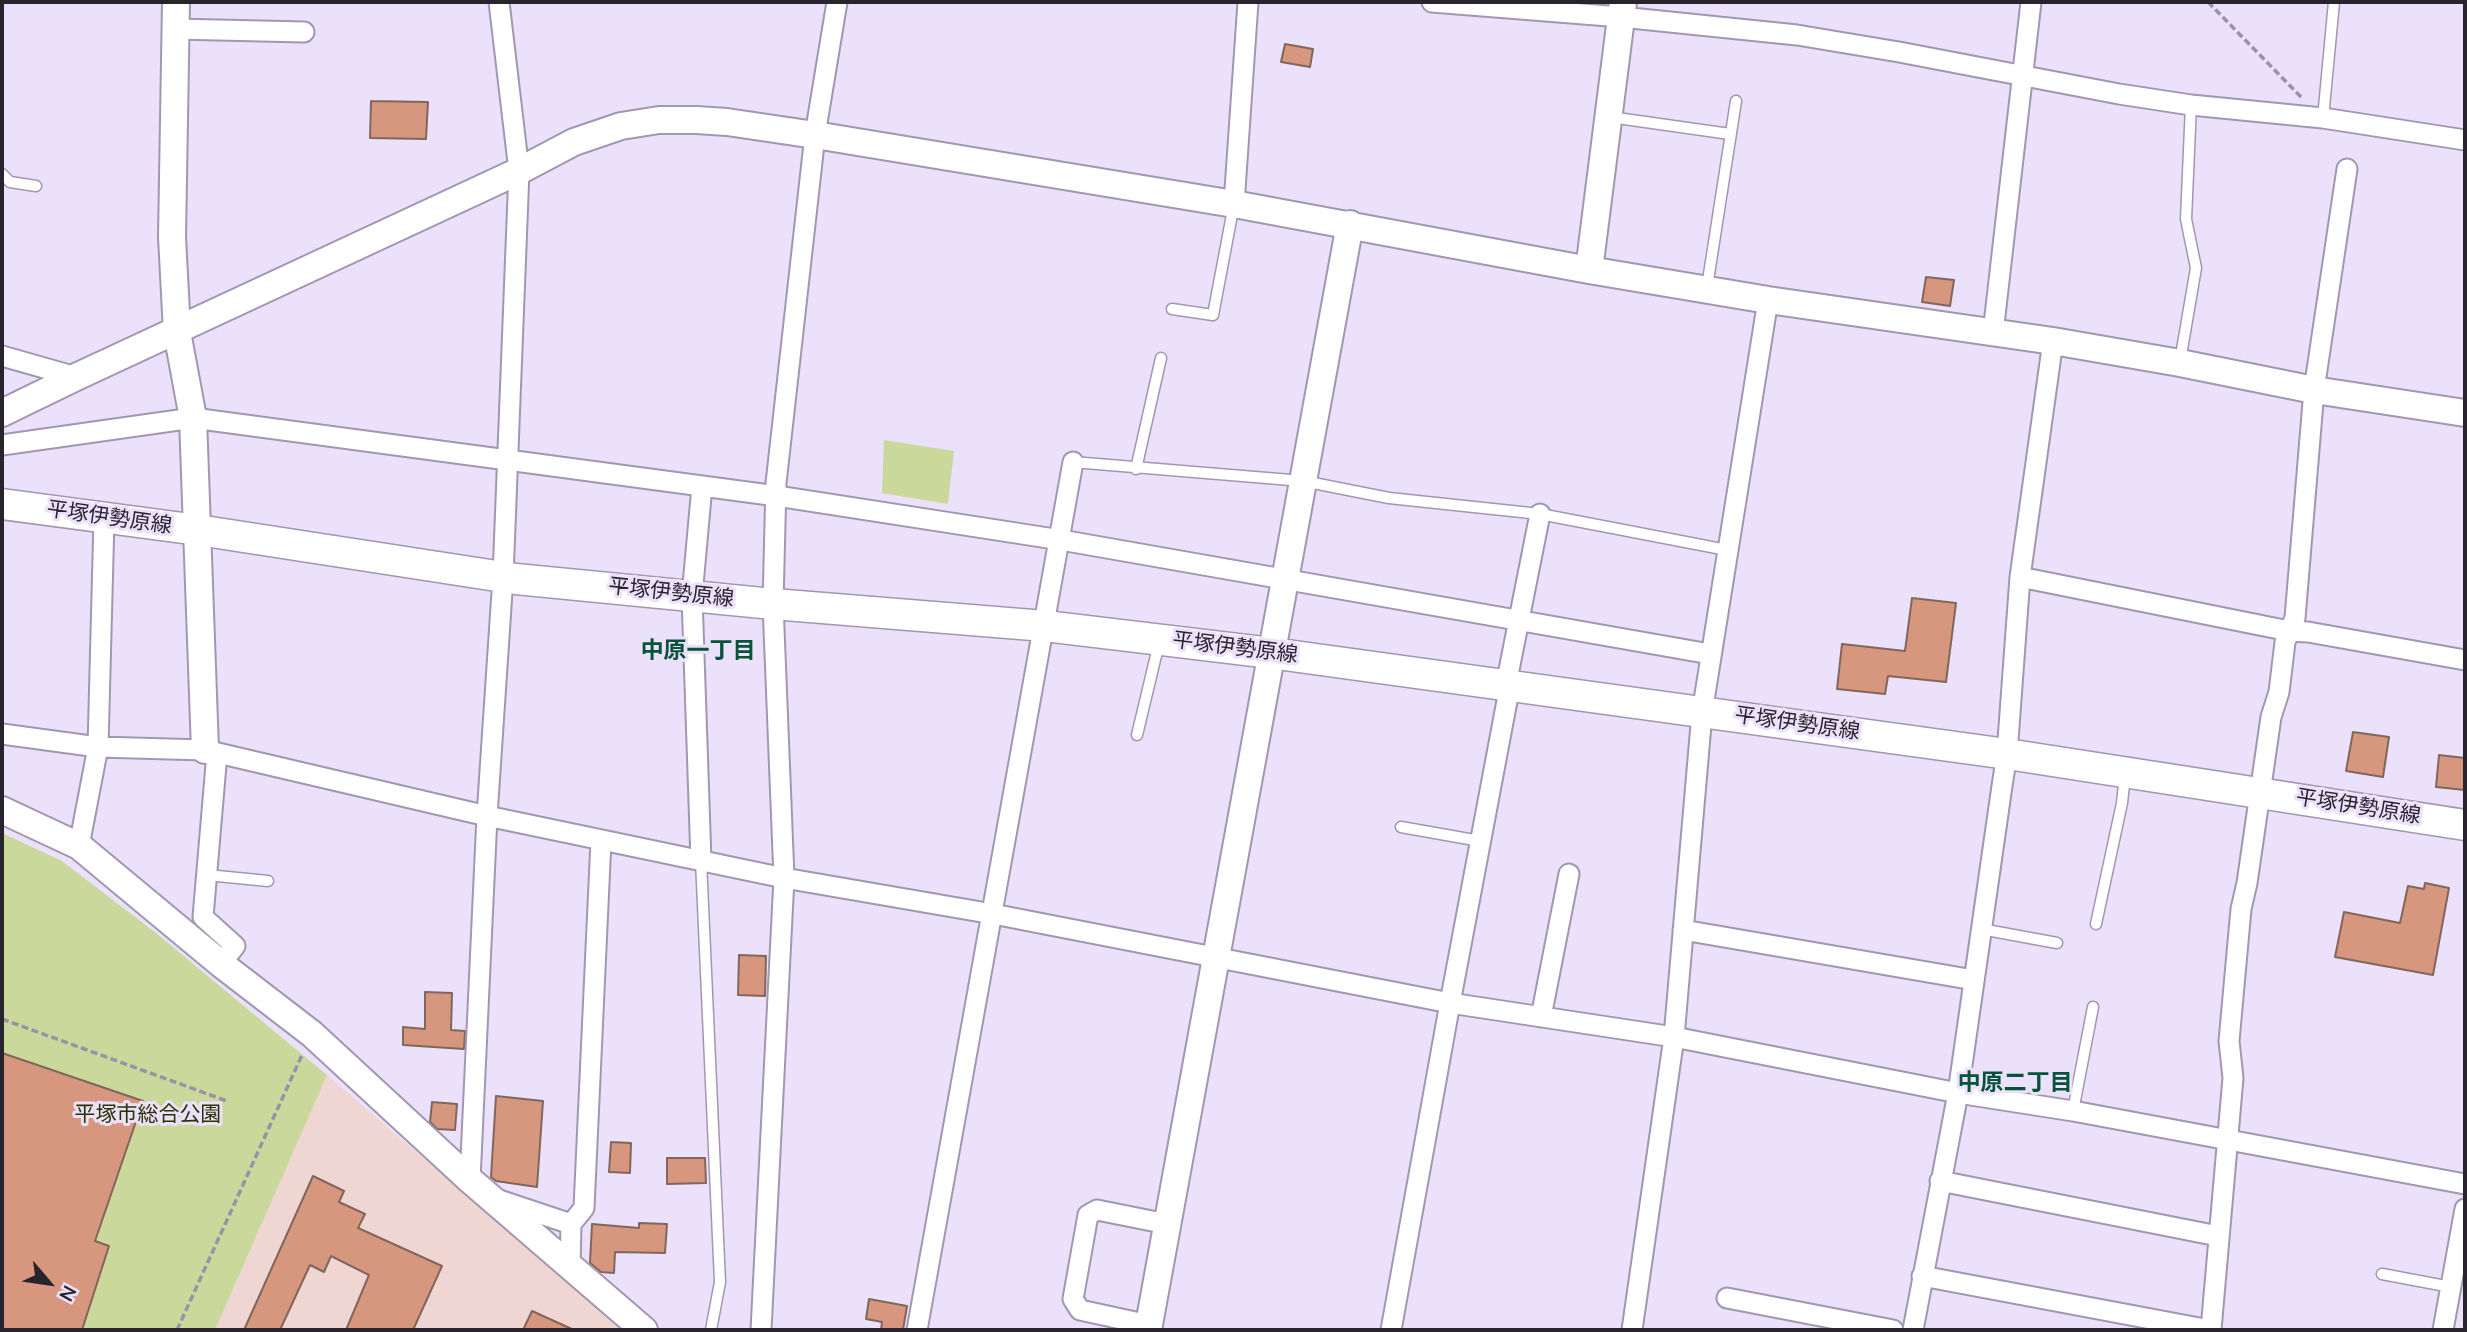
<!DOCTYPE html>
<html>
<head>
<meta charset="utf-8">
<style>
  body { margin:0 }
  #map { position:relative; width:2467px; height:1332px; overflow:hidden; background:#ece1fb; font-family:"Nunito Sans",sans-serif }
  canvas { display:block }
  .frame { position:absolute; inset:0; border:4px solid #28242e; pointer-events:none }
  .north { position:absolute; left:14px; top:1248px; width:70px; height:70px; -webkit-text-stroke:5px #ece1fb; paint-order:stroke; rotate:119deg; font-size:19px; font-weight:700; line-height:28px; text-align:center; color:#28242e }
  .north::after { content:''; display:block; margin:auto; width:24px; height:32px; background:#28242e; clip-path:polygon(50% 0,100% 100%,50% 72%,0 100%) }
</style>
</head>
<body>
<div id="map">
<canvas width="2467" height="1332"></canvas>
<div class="frame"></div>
<div class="north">N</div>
</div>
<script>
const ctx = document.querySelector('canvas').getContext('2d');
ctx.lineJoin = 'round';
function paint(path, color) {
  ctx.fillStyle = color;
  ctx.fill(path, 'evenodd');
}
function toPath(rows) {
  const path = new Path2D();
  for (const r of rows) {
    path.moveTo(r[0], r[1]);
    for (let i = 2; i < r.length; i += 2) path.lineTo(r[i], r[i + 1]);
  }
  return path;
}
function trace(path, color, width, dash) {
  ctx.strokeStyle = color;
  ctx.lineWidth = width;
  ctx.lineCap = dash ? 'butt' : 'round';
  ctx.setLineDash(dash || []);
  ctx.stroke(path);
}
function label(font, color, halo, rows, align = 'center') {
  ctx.font = font + ' "Nunito Sans","Noto Sans JP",sans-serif';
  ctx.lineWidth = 6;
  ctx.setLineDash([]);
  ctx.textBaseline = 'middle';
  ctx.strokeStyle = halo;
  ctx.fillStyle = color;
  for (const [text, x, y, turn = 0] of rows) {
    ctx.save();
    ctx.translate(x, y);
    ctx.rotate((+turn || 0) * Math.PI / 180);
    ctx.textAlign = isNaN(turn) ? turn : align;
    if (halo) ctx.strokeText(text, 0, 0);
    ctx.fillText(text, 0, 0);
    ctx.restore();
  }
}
paint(toPath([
  [327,1075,623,1330,215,1330]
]), '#f0d6d2');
paint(toPath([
  [884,440,954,451,948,504,882,493],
  [2,833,62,861,156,933,327,1075,215,1330,2,1330]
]), '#cbd89b');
const building = toPath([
  [1285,44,1313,49,1310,67,1281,62,1285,44],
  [371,101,428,102,426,139,370,138,371,101],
  [1926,277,1954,280,1950,306,1922,302,1926,277],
  [1912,598,1956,603,1946,682,1888,676,1885,694,1837,689,1842,644,1905,651,1912,598],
  [2353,732,2389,737,2383,777,2346,771,2353,732],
  [2439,755,2465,758,2465,790,2436,787,2439,755],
  [2425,883,2449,888,2433,975,2335,957,2344,912,2400,923,2408,886,2424,889,2425,883],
  [739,955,766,956,765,996,738,995,739,955],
  [425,992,452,993,451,1030,465,1031,464,1049,403,1045,403,1027,425,1029,425,992],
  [2,1053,143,1101,95,1241,109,1246,82,1330,2,1330,2,1053],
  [496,1096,543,1101,537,1187,496,1181,491,1177,496,1096],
  [432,1102,457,1104,455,1130,437,1129,430,1122,432,1102],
  [611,1142,631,1143,630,1173,609,1172,611,1142],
  [667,1158,705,1158,706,1183,667,1184,667,1158],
  [313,1176,344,1191,339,1202,365,1214,358,1228,442,1266,413,1330,346,1330,369,1275,331,1256,324,1272,310,1265,280,1330,244,1330,313,1176],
  [639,1223,667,1224,665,1253,615,1252,614,1273,601,1272,590,1263,592,1224,639,1228,639,1223],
  [869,1299,907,1306,903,1330,881,1330,882,1322,866,1319,869,1299],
  [532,1311,574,1330,523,1330,532,1311]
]);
paint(building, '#d7977e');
trace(building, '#81665c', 2);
const lane = toPath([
  [1610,117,1730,134],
  [2323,118,2334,2],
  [2,174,10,182,36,186],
  [1707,287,1736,101],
  [1172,309,1213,315,1234,204],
  [2180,361,2196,268,2186,219,2191,105],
  [1073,462,1303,481,1389,498,1540,514,1727,550],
  [1136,469,1161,358],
  [1137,735,1159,643],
  [1401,827,1480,841],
  [701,861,720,1282,711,1330],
  [207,875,268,881],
  [2096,924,2122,803,2125,775],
  [1981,929,2057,943],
  [2073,1111,2093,1007],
  [2382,1274,2451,1287]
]);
const street = toPath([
  [1432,2,1621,17,1797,35,1899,52,2119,94,2191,105,2323,118,2465,140],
  [175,29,304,32],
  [1234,204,1248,2],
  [1993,333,2031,2],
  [2,356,76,377],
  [2,445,193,418,777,496,1061,540,1710,654],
  [2020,577,2289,631,2308,632,2465,660],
  [1506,685,1540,514],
  [2,734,98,747,205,750,487,816,784,878,993,914,1450,1003,1674,1037,1958,1093,2073,1111,2465,1184],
  [217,753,203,917,235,946,221,964],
  [79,846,98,747,104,519],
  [701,861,692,596,702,486],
  [1683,930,1974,980],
  [1541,1017,1569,874],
  [470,1180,487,816,503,577,519,171,499,2],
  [1940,1181,2218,1236],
  [499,1200,571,1224],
  [570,1268,571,1224,584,1208,601,840],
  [1922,1276,2210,1330],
  [1727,1298,1893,1330],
  [1149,1325,1080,1310,1073,1299,1088,1215,1097,1210,1167,1224],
  [761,1330,784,878,773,604,776,483,815,135,837,2],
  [917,1330,1073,462],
  [1391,1330,1450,1003,1510,685],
  [1632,1330,1674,1037,1702,713,1768,300],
  [1913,1330,1958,1093,2002,786,2007,754,2020,577,2053,341],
  [2211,1330,2233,1078,2229,1041,2241,909,2247,883,2271,717,2279,692,2285,642,2295,618,2314,390,2347,169],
  [2443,1330,2465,1209]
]);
const secondary = toPath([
  [176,2,172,237,177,332,193,418,205,750],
  [1589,270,1623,2],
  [2,413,76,377,519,171,574,142,621,126,659,120,696,120,727,122,815,135,1234,204,1589,270,1768,300,2053,341,2180,363,2314,390,2465,413],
  [2,810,79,846,221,964,312,1034,470,1180,644,1330],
  [1148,1330,1350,224]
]);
const primary = toPath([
  [2,504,198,530,516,579,773,604,1045,626,1271,653,2007,754,2465,825]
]);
trace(lane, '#a297b0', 13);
trace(street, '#a297b0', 23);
trace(secondary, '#a297b0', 30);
trace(primary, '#a297b0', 33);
trace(toPath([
  [2208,2,2302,98],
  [2,1019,227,1101],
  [177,1330,302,1055]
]), '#9a92a5', 3.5, [7, 3.5]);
trace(lane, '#fff', 10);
trace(street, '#fff', 19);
trace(secondary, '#fff', 26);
trace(primary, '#fff', 30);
label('21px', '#28242e', '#ece1fb', [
  ["平塚伊勢原線",109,519,8],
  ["平塚伊勢原線",671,594,6],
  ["平塚伊勢原線",1235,649,7],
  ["平塚伊勢原線",1797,725,8],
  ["平塚伊勢原線",2358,808,9]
]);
label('21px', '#2a3100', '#ece1fb', [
  ["平塚市総合公園",148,1116]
]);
label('bold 23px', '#06523a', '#ece1fb', [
  ["中原一丁目",698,652],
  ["中原二丁目",2015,1084]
]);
</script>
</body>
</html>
